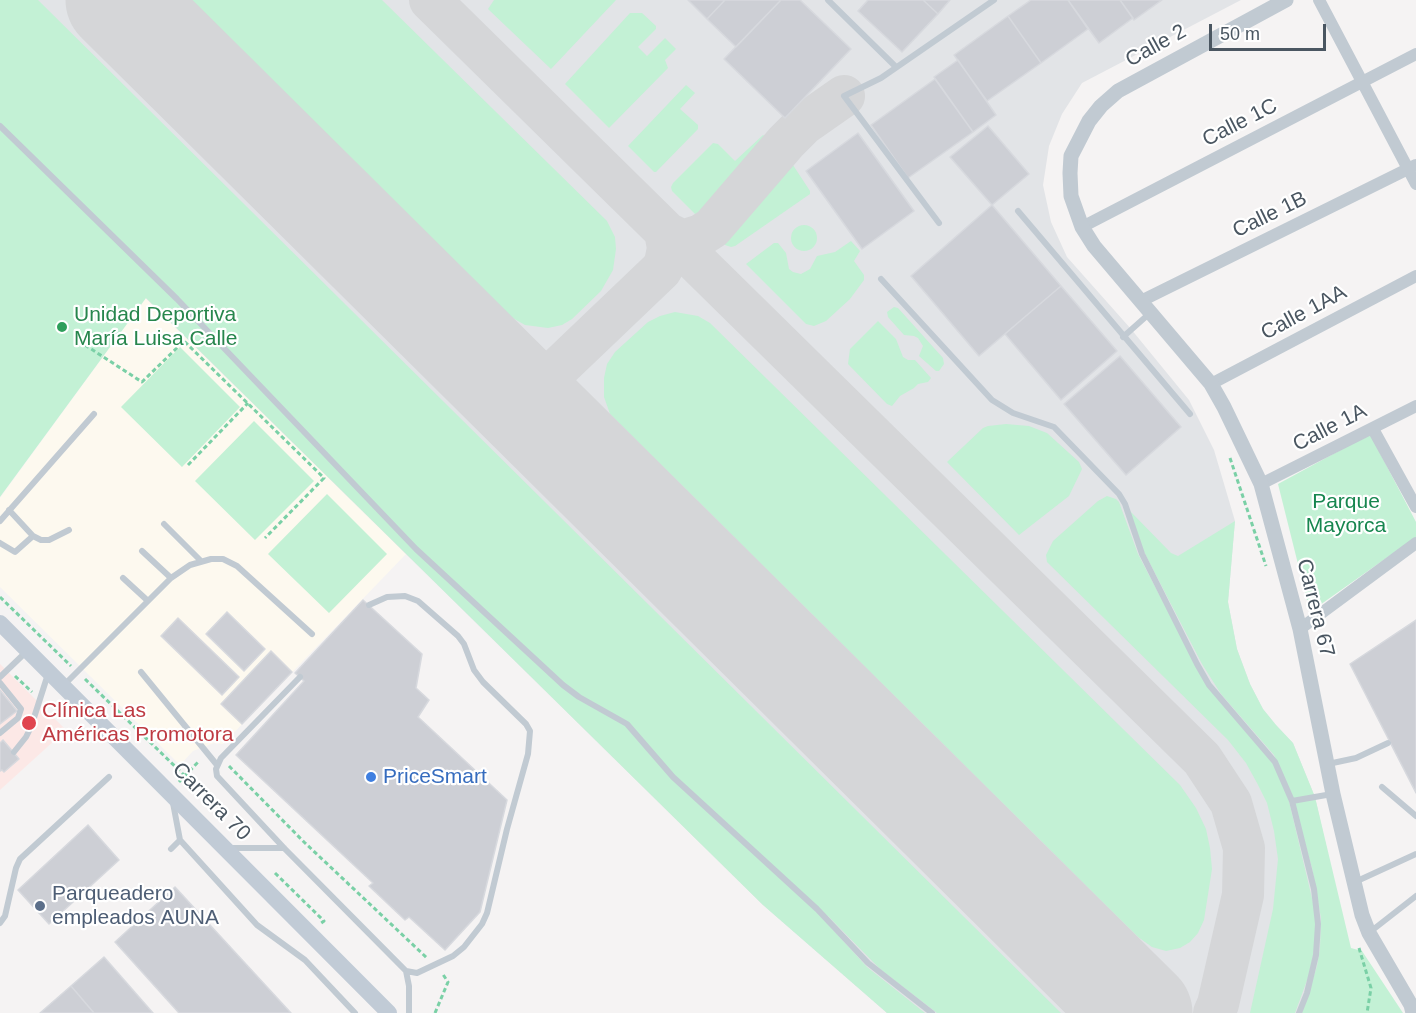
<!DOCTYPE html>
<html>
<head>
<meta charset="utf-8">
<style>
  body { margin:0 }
  #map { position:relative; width:1416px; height:1013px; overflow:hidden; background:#f5f3f3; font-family:Helvetica,sans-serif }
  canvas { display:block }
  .scale { position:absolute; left:1209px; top:24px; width:117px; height:27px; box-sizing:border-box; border:3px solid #4a5661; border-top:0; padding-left:8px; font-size:18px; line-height:21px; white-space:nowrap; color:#4a5661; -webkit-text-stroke:4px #fff; paint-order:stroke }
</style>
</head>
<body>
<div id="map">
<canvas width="1416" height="1013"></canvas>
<div class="scale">50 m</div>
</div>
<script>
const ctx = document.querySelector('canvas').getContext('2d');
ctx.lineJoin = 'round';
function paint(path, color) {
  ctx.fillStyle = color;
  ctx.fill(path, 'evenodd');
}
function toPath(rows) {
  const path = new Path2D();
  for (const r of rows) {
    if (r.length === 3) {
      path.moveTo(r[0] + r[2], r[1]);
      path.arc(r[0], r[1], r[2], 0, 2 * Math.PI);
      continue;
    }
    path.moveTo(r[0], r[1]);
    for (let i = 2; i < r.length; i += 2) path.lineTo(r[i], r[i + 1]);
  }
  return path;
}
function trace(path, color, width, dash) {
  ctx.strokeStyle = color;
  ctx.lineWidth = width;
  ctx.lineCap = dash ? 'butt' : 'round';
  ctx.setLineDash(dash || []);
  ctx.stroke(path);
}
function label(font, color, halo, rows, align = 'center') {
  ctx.font = font + ' Helvetica,sans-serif';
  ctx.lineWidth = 4.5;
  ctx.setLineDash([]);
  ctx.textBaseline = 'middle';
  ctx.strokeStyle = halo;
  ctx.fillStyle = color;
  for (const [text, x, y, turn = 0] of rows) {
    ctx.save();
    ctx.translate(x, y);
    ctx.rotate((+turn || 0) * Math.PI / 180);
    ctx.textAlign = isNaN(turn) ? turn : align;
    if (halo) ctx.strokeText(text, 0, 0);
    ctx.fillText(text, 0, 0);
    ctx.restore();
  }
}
paint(toPath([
  [146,298,406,554,223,744,214,743,193,751,180,765,0,587,0,498]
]), '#fdf9ef');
paint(toPath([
  [0,664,66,730,0,790]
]), '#fce8e6');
paint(toPath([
  [0,0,1241,0,1082,83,1062,114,1049,146,1043,185,1051,222,1067,257,1131,329,1189,400,1214,450,1235,521,1228,602,1237,649,1250,684,1263,709,1276,725,1293,743,1315,797,1327,850,1329,1013,887,1013,763,905,117,270]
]), '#e2e4e7');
paint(toPath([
  [0,0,38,0,1061,1013,937,1013,880,969,828,916,824,920,867,967,925,1013,887,1013,763,905,146,298,0,497],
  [185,0,382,0,607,221,615,237,616,249,613,270,601,291,572,319,562,325,548,328,525,325,495,308],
  [494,0,616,0,551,69,488,9],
  [630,13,642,13,656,26,656,29,638,47,647,56,665,38,676,49,665,60,668,68,609,128,565,84],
  [686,85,695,93,680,109,698,125,698,129,656,172,654,172,628,146],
  [763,135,770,140,771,145,708,220,701,220,672,191,671,187,673,183,713,143,718,144,735,161],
  [786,160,791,162,810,191,810,194,735,246,731,247,725,245,721,237,724,229,782,161],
  [804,238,13],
  [851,241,860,251,854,261,864,275,864,280,850,299,826,321,814,326,806,324,746,264,774,243,778,243,786,253,789,269,793,272,801,274,810,269,817,256,835,252],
  [894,307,898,308,943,358,944,364,939,371,936,371,919,356,923,346,918,338,914,336,904,335,888,317,887,312],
  [675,312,698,316,710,323,1180,785,1196,808,1206,829,1210,848,1212,869,1204,920,1198,933,1190,942,1180,948,1166,951,1152,947,1138,937,610,414,604,397,604,378,607,364,615,352,648,322,660,316],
  [878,321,896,339,903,357,908,360,915,360,931,378,928,382,918,384,914,388,900,396,892,406,887,404,848,364,850,349],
  [180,347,240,407,182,467,121,407],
  [254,421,314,481,255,540,195,481],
  [1006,424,1029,426,1047,433,1079,462,1082,469,1069,496,1019,535,947,462,983,428,988,426],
  [1370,434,1416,522,1416,537,1310,612,1278,484],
  [327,494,387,554,329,613,268,554],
  [1107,496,1116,499,1119,502,1138,554,1196,665,1274,765,1288,797,1315,911,1315,945,1309,975,1295,1013,1250,1013,1273,909,1278,859,1274,831,1267,803,1257,783,1246,763,1228,740,1047,562,1046,555,1053,541,1098,501],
  [1130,511,1171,553,1178,556,1235,521,1228,602,1237,649,1250,684,1263,709,1276,725,1293,743,1315,797,1351,948,1362,951,1403,1013,1302,1013,1317,966,1320,948,1321,918,1312,868,1291,792,1274,755,1221,694,1202,664,1143,550]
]), '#c3f1d5');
trace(toPath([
  [430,0,1202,759,1231,803,1244,848,1243,895,1218,1004,1214,1013],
  [665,232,677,238,685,240,701,235,712,228,786,142,804,124,844,96],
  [505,384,512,389,528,389,537,386,549,377,661,270,665,263,668,248,665,232],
  [547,426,540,415,538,399,549,377]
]), '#d5d6d8', 42);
trace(toPath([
  [118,0,1140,1013]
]), '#d5d6d8', 105);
const building = toPath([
  [688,0,725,0,707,19,688,0],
  [725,0,781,0,736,47,707,19,725,0],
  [781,0,800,0,851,49,785,118,724,59,781,0],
  [868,0,923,0,938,14,902,52,858,11,868,0],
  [923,0,950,0,938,14,923,0],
  [1031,0,1068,0,1088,29,1041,63,1008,16,1031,0],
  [1068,0,1120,0,1133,18,1099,43,1068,0],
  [1120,0,1162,0,1134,20,1120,0],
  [1008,16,1041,63,987,101,954,55,1008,16],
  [958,60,996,115,973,132,934,77,958,60],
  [935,79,973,132,908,178,871,125,935,79],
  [988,126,1029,174,992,205,950,157,988,126],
  [858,133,914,211,862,249,806,171,858,133],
  [992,205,1061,286,979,356,911,276,992,205],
  [1061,286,1117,351,1061,400,1005,334,1061,286],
  [1120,356,1181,427,1126,475,1064,404,1120,356],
  [363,600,422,654,416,688,429,700,418,717,507,800,480,912,445,950,409,917,405,920,369,886,373,883,236,755,304,681,295,673,363,600],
  [227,612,265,649,244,671,206,634,227,612],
  [178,618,239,677,222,695,161,636,178,618],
  [1416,620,1416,793,1350,664,1416,620],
  [271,651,292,672,242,724,221,704,271,651],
  [0,690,17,711,0,724,0,690],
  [3,740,19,759,4,772,2,770,0,771,0,743,3,740],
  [88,825,119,860,49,924,18,890,88,825],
  [175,887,291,1013,179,1013,115,942,175,887],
  [104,957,153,1013,94,1013,71,986,104,957],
  [71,986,94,1013,40,1013,71,986]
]);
paint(building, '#cdcfd5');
trace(building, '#d7d9de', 1.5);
trace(toPath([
  [85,345,142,382,184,341,324,478,265,538],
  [1230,458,1266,566],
  [188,465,248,403],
  [0,597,71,666],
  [15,676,32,692],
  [85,679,185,776],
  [229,766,304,842,427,958],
  [179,782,199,761],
  [275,873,324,921,320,924],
  [1359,948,1371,988,1367,1013],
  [435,1013,448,982,442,973]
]), '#7ad0a6', 3, [4.5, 3]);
trace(toPath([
  [828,0,896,67],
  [0,126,177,299,416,549,563,685,579,697,627,724,673,777,817,909,868,963,932,1013],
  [1018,211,1190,414],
  [939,223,844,96,881,78,994,0],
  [881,279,992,400,1013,413,1054,427,1119,494,1125,504,1142,554,1197,664,1209,685,1275,762,1292,801,1314,889,1318,924,1316,955,1307,993,1299,1013],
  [1123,337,1150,313],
  [9,510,33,536,41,540,49,540,69,530],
  [0,521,94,414],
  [164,524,201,561],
  [0,543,15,552,33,536],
  [142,551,171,578],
  [123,578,148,601],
  [369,605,387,597,405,596,418,601,458,636,464,644,474,670,483,682,526,724,530,731,528,754,507,829,487,913,482,924,464,947,453,956,417,973,406,971],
  [141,672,217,765],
  [0,677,25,653],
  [300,677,221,758,216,769,217,776,284,848,406,971,409,986,409,1013],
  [0,683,21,709,18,718,0,733],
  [64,685,171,578,190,565,211,559,223,559,237,566,312,634],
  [14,752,26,737,31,727,48,674],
  [1328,764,1356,758,1388,743],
  [1382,787,1416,816],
  [1292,801,1332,794],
  [173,803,180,840,257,925,305,960,355,1013],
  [228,848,284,848],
  [171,849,180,840],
  [1355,882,1416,854],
  [0,923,5,916,16,868,20,859,109,777],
  [1370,932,1416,896]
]), '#c1cad2', 6);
trace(toPath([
  [1319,0,1416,184],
  [1082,227,1416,54],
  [1141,301,1416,165],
  [1211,384,1416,276],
  [1373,429,1416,507],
  [1261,484,1416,406],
  [1300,629,1416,543]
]), '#c1cad2', 12);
trace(toPath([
  [1286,0,1118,91,1101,106,1089,121,1071,156,1070,173,1071,196,1082,227,1094,246,1211,384,1224,407,1261,484,1300,629,1333,794,1362,915,1369,933,1411,1005,1413,1013]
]), '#c1cad2', 15);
trace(toPath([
  [0,623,389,1013]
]), '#c1cbd6', 16);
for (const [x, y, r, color] of [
  [62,327,6,"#2e9e5b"],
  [29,723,8,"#e0444e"],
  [371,777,6,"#3f7fe0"],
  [40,906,6,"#5c6f8a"]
]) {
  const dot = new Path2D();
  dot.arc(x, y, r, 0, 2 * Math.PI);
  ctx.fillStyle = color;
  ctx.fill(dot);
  trace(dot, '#fff', 2);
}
label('21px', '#4a5661', '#fff', [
  ["Calle 2",1156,46,-29],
  ["Calle 1C",1240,123,-27],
  ["Calle 1B",1270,215,-26],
  ["Calle 1AA",1304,313,-28],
  ["Calle 1A",1330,428,-27],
  ["Carrera 67",1315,608,76],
  ["Carrera 70",211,802,45]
]);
label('21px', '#27864d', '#fff', [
  ["Unidad Deportiva",74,315],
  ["María Luisa Calle",74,339]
], 'left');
label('21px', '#17864f', '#fff', [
  ["Parque",1346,502],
  ["Mayorca",1346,526]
]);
label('21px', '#be3a42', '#fff', [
  ["Clínica Las",42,711],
  ["Américas Promotora",42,735]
], 'left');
label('21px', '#366cbe', '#fff', [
  ["PriceSmart",383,777]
], 'left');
label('21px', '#4e5e75', '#fff', [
  ["Parqueadero",52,894],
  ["empleados AUNA",52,918]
], 'left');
</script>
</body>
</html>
